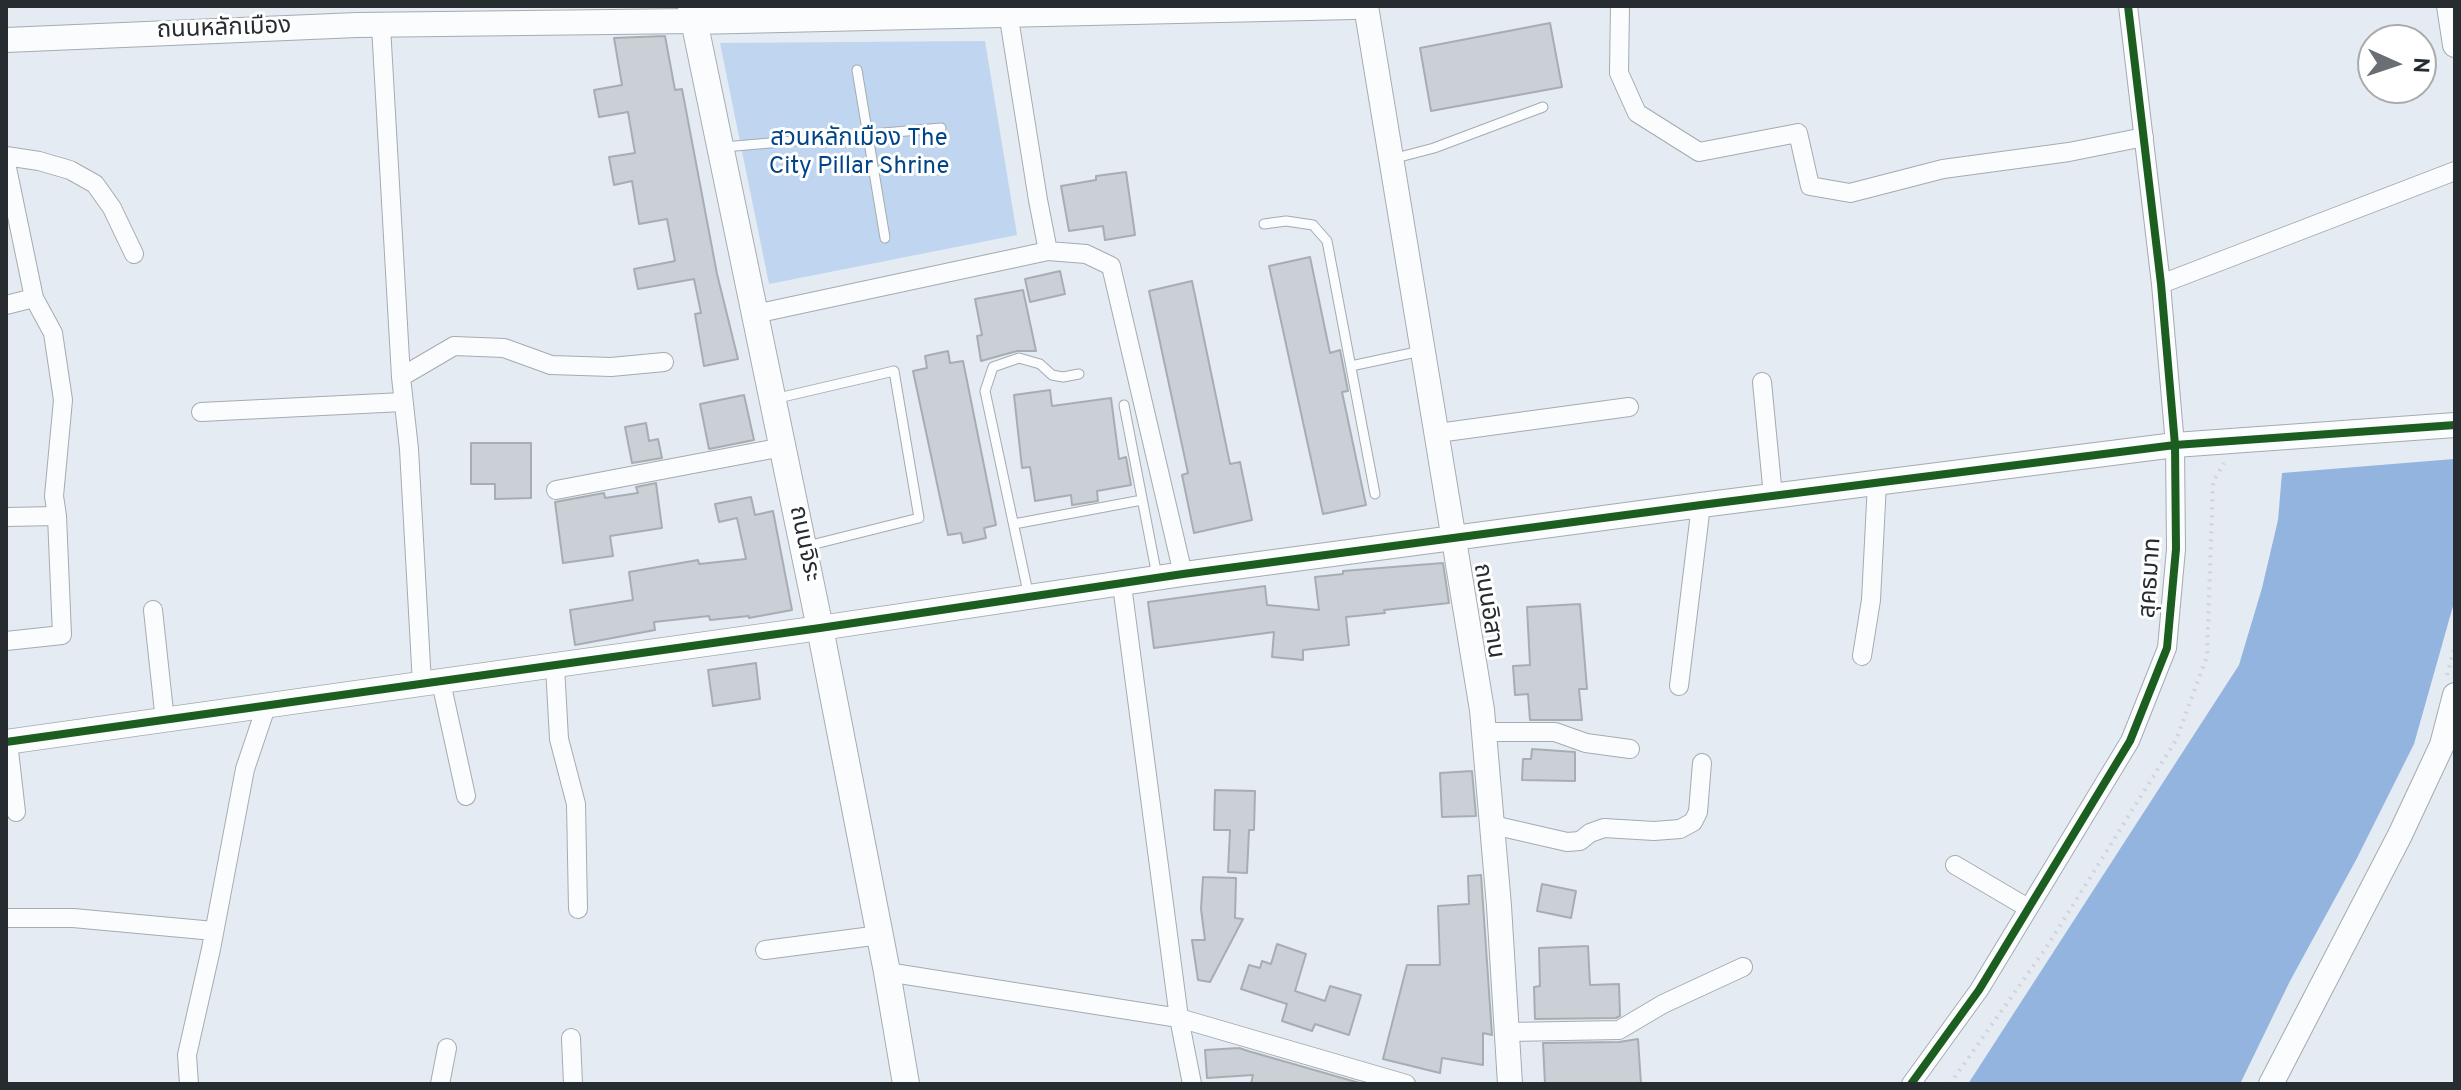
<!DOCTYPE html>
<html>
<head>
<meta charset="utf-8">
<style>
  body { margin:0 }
  #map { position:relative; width:2461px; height:1090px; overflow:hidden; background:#e4ebf3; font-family:Overpass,sans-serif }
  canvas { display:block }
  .frame { position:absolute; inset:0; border:8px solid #272c31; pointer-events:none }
  .north { position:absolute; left:2357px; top:24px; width:80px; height:80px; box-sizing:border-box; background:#fff; border:2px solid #a9abad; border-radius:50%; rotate:93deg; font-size:22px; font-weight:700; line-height:32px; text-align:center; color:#272c31 }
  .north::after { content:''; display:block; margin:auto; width:28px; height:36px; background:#696f75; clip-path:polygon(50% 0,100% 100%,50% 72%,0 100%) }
</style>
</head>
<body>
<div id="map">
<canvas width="2461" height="1090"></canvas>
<div class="frame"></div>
<div class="north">N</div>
</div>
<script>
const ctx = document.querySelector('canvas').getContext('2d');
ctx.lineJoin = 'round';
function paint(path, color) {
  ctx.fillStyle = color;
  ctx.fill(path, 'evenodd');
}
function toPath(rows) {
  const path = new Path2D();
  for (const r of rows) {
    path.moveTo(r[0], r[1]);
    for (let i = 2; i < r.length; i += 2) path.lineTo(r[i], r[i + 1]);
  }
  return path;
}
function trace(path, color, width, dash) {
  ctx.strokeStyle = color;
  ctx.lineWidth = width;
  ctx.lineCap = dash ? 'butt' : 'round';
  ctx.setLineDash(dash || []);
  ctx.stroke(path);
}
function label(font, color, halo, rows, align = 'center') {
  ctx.font = font + ' Overpass,"Noto Sans Thai",sans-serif';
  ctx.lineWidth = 6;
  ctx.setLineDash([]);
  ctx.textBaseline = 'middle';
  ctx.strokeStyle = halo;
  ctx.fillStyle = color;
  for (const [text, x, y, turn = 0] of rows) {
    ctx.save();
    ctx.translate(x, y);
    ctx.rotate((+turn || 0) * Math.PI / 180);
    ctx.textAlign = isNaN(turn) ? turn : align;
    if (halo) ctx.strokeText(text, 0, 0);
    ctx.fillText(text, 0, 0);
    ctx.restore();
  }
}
paint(toPath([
  [985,41,1017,235,769,284,720,43]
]), '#c0d5ef');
paint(toPath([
  [2454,459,2455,599,2414,744,2356,860,2290,981,2240,1084,1968,1084,2239,665,2262,588,2278,520,2282,473]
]), '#93b4de');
const building = toPath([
  [1550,23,1562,87,1431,111,1420,48,1550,23],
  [665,36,675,90,682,89,717,274,738,359,704,366,695,314,701,313,694,279,638,289,634,269,675,261,667,219,639,224,632,181,614,185,609,157,635,153,628,112,599,117,594,90,622,85,614,38,665,36],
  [1126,172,1135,235,1105,240,1103,226,1069,231,1061,186,1096,180,1096,176,1126,172],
  [1310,257,1330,353,1340,350,1348,391,1342,392,1366,505,1323,514,1269,266,1310,257],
  [1060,271,1065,294,1030,302,1025,279,1060,271],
  [1192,281,1230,464,1240,462,1252,520,1194,533,1182,475,1188,473,1149,291,1192,281],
  [1023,290,1036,351,1017,351,981,361,977,336,982,335,975,299,1023,290],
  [948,351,950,363,963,361,996,525,984,528,986,538,963,543,961,533,948,535,913,371,927,368,925,356,948,351],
  [1050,390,1052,406,1111,398,1119,459,1126,457,1131,485,1097,491,1098,501,1072,505,1071,495,1035,501,1030,467,1022,468,1014,395,1050,390],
  [744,395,754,440,709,449,700,404,744,395],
  [646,423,649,441,658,439,662,458,632,463,625,427,646,423],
  [471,443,531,443,531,498,495,499,495,484,471,484,471,443],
  [656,483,662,528,610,536,613,556,563,563,555,502,604,493,605,498,638,493,636,487,656,483],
  [751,497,755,515,773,511,792,610,749,618,749,616,710,620,709,616,654,622,655,630,575,645,570,610,633,600,629,572,698,560,699,564,746,559,737,518,719,522,715,504,751,497],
  [1443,563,1449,603,1384,610,1385,613,1346,617,1349,645,1303,650,1303,660,1272,657,1274,632,1154,648,1148,602,1265,586,1267,605,1319,610,1315,577,1343,574,1343,571,1443,563],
  [1580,604,1587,689,1579,689,1582,720,1530,720,1528,694,1515,695,1513,666,1530,665,1527,607,1580,604],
  [756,663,760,699,713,706,708,670,756,663],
  [1532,749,1575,752,1575,781,1522,780,1523,759,1531,759,1532,749],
  [1472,771,1476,816,1442,817,1440,773,1472,771],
  [1215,790,1255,791,1254,830,1249,830,1247,873,1228,872,1230,830,1214,830,1215,790],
  [1481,875,1492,1035,1483,1033,1483,1065,1442,1058,1440,1073,1383,1059,1407,965,1440,965,1438,906,1469,904,1468,876,1481,875],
  [1203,877,1236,878,1235,918,1243,919,1210,982,1198,980,1192,940,1205,940,1201,909,1203,877],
  [1542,884,1576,891,1571,918,1537,911,1542,884],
  [1277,944,1306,954,1295,991,1325,1001,1330,986,1361,995,1349,1035,1315,1024,1312,1031,1282,1021,1287,1004,1241,989,1249,965,1260,968,1262,961,1271,964,1277,944],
  [1588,946,1590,985,1619,984,1620,1016,1616,1018,1535,1019,1534,987,1540,986,1539,948,1588,946],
  [1638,1039,1641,1084,1545,1084,1543,1043,1619,1042,1638,1039],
  [1239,1048,1248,1051,1363,1084,1251,1084,1253,1075,1207,1078,1205,1050,1239,1048]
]);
paint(building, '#cad0d6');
trace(building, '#a8adb3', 2);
const service = toPath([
  [857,70,885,238],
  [724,147,941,128],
  [1392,159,1434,148,1543,107],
  [1264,224,1286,221,1313,225,1327,241,1375,494],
  [1351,366,1421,351],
  [774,399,894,371,919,518,807,546],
  [1124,405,1157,576],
  [1014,524,1142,500],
  [1029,597,985,391,993,367,1019,358,1040,364,1052,375,1063,377,1079,374]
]);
const minor = toPath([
  [1620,6,1619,73,1637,113,1699,152,1798,133,1810,186,1850,193,1943,169,2069,152,2144,137],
  [381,26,401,377,409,449,422,684],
  [6,156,39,161,70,170,95,184,112,208,134,254],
  [6,163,34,298,6,305],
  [1048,251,1086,254,1111,266,1183,574],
  [2161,284,2455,171],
  [755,314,1048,251,1038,200,1007,6],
  [401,377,454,346,504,348,551,365,611,367,664,362],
  [1762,382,1773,496],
  [201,412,403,402],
  [1438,433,1629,407],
  [556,490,783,447],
  [6,517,57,516],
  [1122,585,1179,1018,1192,1084],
  [153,610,165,721],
  [6,641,62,635,57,516,54,496,63,400,53,333,34,298],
  [1862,656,1871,600,1877,483],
  [555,666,559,739,576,804,578,909],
  [441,682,466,796],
  [1679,686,1701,505],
  [1485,732,1555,732,1586,743,1630,749],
  [8,742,16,812],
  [1493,825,1567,842,1580,841,1590,833,1604,828,1654,831,1680,829,1693,822,1698,812,1702,763],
  [1955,865,2028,908],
  [6,918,73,918,214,931],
  [765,950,880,935],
  [887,972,1179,1018,1406,1084],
  [1508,1032,1619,1030,1663,1004,1743,967],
  [571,1038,573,1084],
  [189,1084,187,1055,211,949,245,769,266,707],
  [440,1084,447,1048],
  [1911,1084,1979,990,2130,741,2167,648,2176,549,2175,445,2161,284,2128,6]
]);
const tertiary = toPath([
  [1366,6,1482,710,1499,906,1510,1084],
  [2449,6,2455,45],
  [6,40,357,25,694,21],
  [6,742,820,628,1183,574,1701,505,2175,445,2455,425],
  [2271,1084,2400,835,2442,745,2455,695]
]);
const secondary = toPath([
  [691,6,820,628,887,972,906,1084],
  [694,21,1353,6]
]);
trace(service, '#a5abb0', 11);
trace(minor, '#a5abb0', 20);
trace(tertiary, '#a5abb0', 26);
trace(secondary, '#a5abb0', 28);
trace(toPath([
  [2447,675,2455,646],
  [1950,1084,2048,945,2176,740,2207,656,2213,482,2224,463]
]), '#d1d3d5', 4, [2, 6]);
trace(service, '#fbfcfd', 9);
trace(minor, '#fbfcfd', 18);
trace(tertiary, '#fbfcfd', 24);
trace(secondary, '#fbfcfd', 26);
trace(toPath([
  [6,742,820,628,1183,574,1701,505,2175,445,2455,425],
  [1911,1084,1979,990,2130,741,2167,648,2176,549,2175,445,2161,284,2128,6]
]), '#1b5e20', 8);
label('24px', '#272c31', '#fff', [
  ["ถนนหลักเมือง",224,30,-2],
  ["ถนนจิระ",803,544,78],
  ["สุคธมาท",2152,578,-86],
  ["ถนนอิสาน",1487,611,81]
]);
label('24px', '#014488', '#fff', [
  ["สวนหลักเมือง The",859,140],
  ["City Pillar Shrine",859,168]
]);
</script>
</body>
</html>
